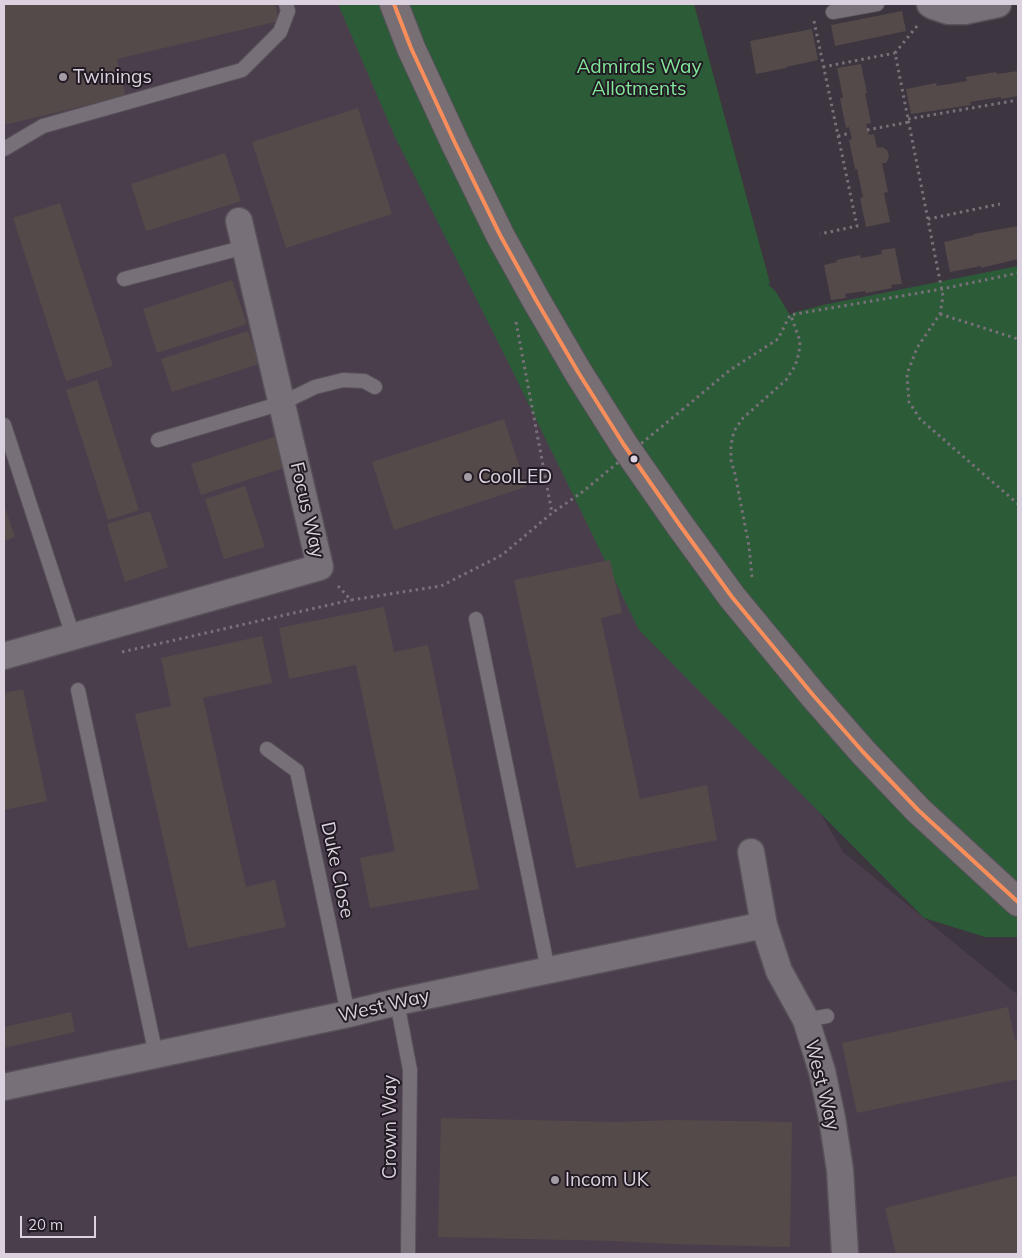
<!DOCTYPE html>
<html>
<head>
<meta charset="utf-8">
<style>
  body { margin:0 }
  #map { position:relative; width:1022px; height:1258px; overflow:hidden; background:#3d353f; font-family:Mulish,sans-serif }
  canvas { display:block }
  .frame { position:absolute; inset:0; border:5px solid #dcd2df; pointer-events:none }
  .scale { position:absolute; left:20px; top:1216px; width:76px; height:22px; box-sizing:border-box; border:2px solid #dcd2df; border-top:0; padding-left:6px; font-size:15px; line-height:18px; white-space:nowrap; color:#dcd2df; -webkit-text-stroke:4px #221b24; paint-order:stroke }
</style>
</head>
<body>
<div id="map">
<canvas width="1022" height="1258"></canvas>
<div class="frame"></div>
<div class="scale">20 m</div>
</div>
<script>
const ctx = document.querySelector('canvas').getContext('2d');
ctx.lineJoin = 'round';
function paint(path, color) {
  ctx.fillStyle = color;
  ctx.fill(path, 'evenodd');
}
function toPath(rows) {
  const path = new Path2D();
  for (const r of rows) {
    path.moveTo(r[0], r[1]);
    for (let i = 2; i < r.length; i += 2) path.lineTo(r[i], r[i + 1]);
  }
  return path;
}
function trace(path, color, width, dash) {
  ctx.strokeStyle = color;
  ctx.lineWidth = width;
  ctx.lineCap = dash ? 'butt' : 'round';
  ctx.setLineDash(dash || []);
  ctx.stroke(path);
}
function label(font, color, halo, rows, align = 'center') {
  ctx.font = font + ' Mulish,sans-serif';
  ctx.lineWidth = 4;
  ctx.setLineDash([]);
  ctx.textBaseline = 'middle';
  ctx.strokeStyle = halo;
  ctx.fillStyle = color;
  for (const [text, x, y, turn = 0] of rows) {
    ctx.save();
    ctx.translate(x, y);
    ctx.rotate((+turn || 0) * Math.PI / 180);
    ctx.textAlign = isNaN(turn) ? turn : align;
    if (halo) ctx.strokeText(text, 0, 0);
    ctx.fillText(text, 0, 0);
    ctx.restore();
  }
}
paint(toPath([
  [4,4,350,4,843,852,1018,995,1018,1254,4,1254]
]), '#4b3e4c');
paint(toPath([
  [338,4,694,4,770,283,768,284,776,292,790,315,796,312,823,305,1018,266,1018,937,985,937,924,918,639,630,510,366,395,137]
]), '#2c5b38');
paint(toPath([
  [4,4,275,4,279,21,117,59,126,96,4,125],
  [902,11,906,31,835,46,831,25],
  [812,29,818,60,786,67,786,68,756,74,750,41],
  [861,64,867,93,865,93,871,123,866,124,869,135,874,134,877,148,882,147,887,150,889,157,886,163,882,163,888,192,884,193,890,222,866,227,860,198,863,197,857,169,855,169,849,140,852,139,849,127,846,128,840,98,843,98,837,68],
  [1018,71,1018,96,1001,99,1001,97,970,102,971,105,911,114,906,89,936,83,937,86,967,81,966,77,996,72,997,74],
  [358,108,392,214,286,248,252,142],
  [225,153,241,201,146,231,131,184],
  [60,203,113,366,66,381,13,218],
  [1018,226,1018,259,981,268,981,266,950,272,944,242,974,235,974,234],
  [895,248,902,284,891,285,892,288,866,293,865,291,845,294,846,298,831,300,824,265,837,262,836,260,860,255,861,258,872,256,882,254,881,250],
  [232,280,247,324,157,353,143,309],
  [248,331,259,364,172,392,161,359],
  [97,380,139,510,108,520,66,390],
  [504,419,526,487,394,530,372,462],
  [280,435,290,466,201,495,191,464],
  [245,486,265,547,224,559,205,499],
  [4,505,15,537,4,541],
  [150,511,168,567,125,582,107,524],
  [610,560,622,613,601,618,640,799,707,785,717,840,576,868,514,580],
  [384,607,394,652,428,645,479,889,370,908,360,858,395,851,356,665,289,679,279,628],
  [262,636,272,683,203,698,246,887,275,880,286,927,188,948,135,714,171,706,161,658],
  [23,689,47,801,4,810,4,693],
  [1008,1007,1015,1040,1018,1039,1018,1079,857,1113,842,1043],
  [71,1012,75,1032,4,1048,4,1027],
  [441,1118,616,1122,673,1120,792,1122,790,1247,672,1244,614,1241,438,1237],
  [1018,1175,1018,1254,896,1254,885,1208]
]), '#544a49');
const lane = toPath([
  [833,12,877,4],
  [4,149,43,126,242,70,280,32,288,11,286,4],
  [124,279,245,247],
  [4,425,73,636],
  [158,440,282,403,315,387,343,380,364,381,375,387],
  [476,619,548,970],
  [78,690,156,1055],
  [267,749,297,771,348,1014],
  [397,1002,410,1070,408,1254],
  [806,1020,827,1016]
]);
const street = toPath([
  [930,4,933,6,948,11,965,11,998,4],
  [4,656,320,567,239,221],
  [751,852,764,925,779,971,806,1020,822,1071,832,1118,840,1170,845,1254],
  [4,1087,348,1014,397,1002,764,925]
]);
const primary = toPath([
  [394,4,411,48,455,143,500,235,536,300,578,372,624,445,679,524,732,597,813,695,863,752,918,810,1018,902]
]);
trace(lane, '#58515a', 16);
trace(street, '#58515a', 29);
trace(primary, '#58515a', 30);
trace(toPath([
  [814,21,857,226,820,234],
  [917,26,895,53,943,296,940,314,917,348,907,374,909,402,920,419,1018,504],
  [823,67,895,53],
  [908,119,1018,100],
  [867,130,909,122],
  [838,136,850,133],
  [928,219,1000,204],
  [940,314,1018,339],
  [516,322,552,513],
  [682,410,730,370,778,339,790,315,942,289,1018,273],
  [752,577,749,546,735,474,731,460,731,445,734,431,743,418,786,380,795,366,799,353,800,341,791,316],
  [338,586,351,600,441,586,502,555,552,513,581,493],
  [122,652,351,600]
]), '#78717a', 3, [2.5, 4]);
trace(lane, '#777079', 14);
trace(street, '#777079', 26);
trace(primary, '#786f74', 28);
trace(toPath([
  [581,493,682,410]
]), '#78717a', 3, [2.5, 4]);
trace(toPath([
  [394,4,411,48,455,143,500,235,536,300,578,372,624,445,679,524,732,597,813,695,863,752,918,810,1018,902]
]), '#fa8e5a', 4);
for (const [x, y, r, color] of [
  [63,77,5,"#a49ba7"],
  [634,459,4.5,"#dcd2df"],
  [468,477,5,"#a49ba7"],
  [555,1180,5,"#a49ba7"]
]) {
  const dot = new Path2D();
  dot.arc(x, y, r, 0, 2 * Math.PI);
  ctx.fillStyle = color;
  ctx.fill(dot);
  trace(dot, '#221b24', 2);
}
label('19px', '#82e899', '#221b24', [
  ["Admirals Way",639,67],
  ["Allotments",639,89]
]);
label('19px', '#dcd2df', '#221b24', [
  ["Twinings",73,77],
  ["CoolLED",478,477],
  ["Incom UK",565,1180]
], 'left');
label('19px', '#dcd2df', '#221b24', [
  ["Focus Way",307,510,77],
  ["Duke Close",337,870,78],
  ["West Way",384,1006,-13],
  ["West Way",822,1085,76],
  ["Crown Way",390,1127,-90]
]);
</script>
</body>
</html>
